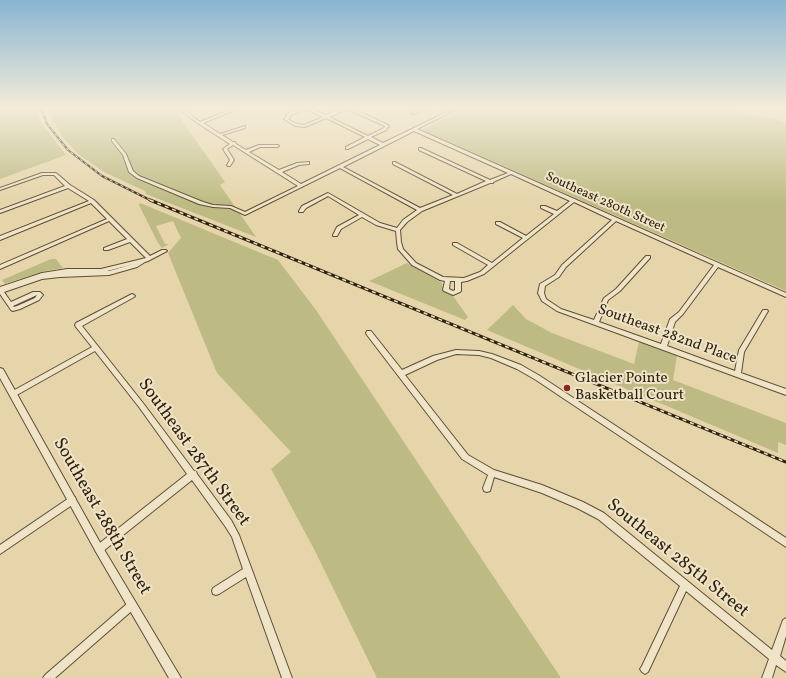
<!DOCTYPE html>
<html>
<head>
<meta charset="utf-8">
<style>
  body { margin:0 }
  canvas { display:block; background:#e6d5ab }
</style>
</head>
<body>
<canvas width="786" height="678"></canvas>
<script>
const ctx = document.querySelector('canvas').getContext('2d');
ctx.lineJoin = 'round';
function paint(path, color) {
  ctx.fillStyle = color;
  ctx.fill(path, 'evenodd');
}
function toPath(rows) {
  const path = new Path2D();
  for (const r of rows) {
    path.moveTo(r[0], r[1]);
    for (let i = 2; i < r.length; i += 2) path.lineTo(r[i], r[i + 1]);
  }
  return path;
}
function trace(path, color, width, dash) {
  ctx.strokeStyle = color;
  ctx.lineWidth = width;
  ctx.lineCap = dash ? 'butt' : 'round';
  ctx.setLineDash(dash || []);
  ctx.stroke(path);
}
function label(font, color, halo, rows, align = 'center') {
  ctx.font = font + ' Vollkorn,serif';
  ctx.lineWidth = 4;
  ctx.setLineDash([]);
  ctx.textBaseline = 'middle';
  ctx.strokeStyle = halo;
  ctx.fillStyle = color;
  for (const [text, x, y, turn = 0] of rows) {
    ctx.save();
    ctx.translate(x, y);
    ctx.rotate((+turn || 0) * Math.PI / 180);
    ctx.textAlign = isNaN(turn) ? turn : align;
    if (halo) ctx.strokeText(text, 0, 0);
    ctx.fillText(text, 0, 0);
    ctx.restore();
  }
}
paint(toPath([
  [0,108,37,108,40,121,66,155,0,179],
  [48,108,173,108,225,182,220,185,256,237,146,194,145,191,104,172,78,154,63,138,54,122],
  [465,108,724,108,786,122,786,291,422,130],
  [140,203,278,260,316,310,561,678,377,678,314,549,271,469,291,452,217,373,168,253,181,238,173,221,156,226,165,244,169,244,162,248,158,243,139,205],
  [51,259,56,259,63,268,45,271,7,283,5,284,2,280],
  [407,263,442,283,443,291,453,296,468,317,465,320,369,281],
  [513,305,526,319,552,333,634,364,639,342,677,356,673,380,786,423,786,445,778,442,778,453,487,330]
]), '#bdbb83');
const minor = toPath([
  [177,108,181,108,200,122,234,108,239,108,203,123,220,134,245,126,245,128,222,135,233,142,235,142,236,144,246,150,259,145,278,145,279,146,277,147,260,147,249,152,279,170,297,163,309,162,309,164,299,165,282,172,301,184,380,145,368,139,348,149,346,149,346,147,365,137,326,118,305,127,295,126,284,119,289,113,304,108,310,108,326,115,343,108,351,108,388,125,389,126,386,130,371,137,383,143,455,108,459,108,417,129,786,293,786,297,718,267,683,314,675,322,667,346,735,371,739,350,763,310,767,310,768,311,744,352,741,373,786,389,786,395,557,311,542,301,538,293,540,284,555,275,562,265,612,220,574,202,484,274,467,281,461,282,461,291,460,292,453,295,444,291,443,290,445,281,440,280,412,265,398,249,397,242,396,231,376,225,362,217,341,229,337,236,333,236,333,235,337,227,359,215,328,196,306,208,303,212,299,212,299,211,302,206,328,193,380,223,397,228,403,220,417,210,340,168,245,215,230,208,213,207,199,204,137,178,129,172,123,155,112,141,112,139,114,139,126,154,133,171,139,176,203,202,213,205,231,206,245,212,298,186,233,145,227,149,234,160,230,166,228,166,227,165,230,160,223,149,230,144,199,124,177,108],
  [307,109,323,117,304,125,297,124,288,119,291,115,307,109],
  [345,110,349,110,385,126,384,128,368,136,329,117,345,110],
  [414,131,508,173,490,180,421,148,419,148,419,150,486,181,457,194,395,162,393,162,393,164,453,195,420,208,343,167,414,131],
  [511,174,570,201,557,211,545,206,541,206,541,208,554,214,526,236,500,222,496,222,496,224,523,238,492,263,457,243,453,243,453,245,488,265,480,272,464,278,443,277,416,263,403,249,401,242,400,230,407,222,422,211,490,183,493,183,493,182,511,174],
  [616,221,714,265,679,312,670,319,661,344,599,322,608,300,620,291,650,258,650,256,646,256,616,289,604,298,594,320,561,309,546,299,544,293,545,286,559,277,566,267,616,221],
  [450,281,455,281,455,290,453,291,449,289,450,281],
  [425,108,430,108,414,114,411,113,425,108],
  [42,173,56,173,70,185,94,200,150,256,162,250,166,250,167,251,148,261,145,262,137,267,109,275,60,277,42,279,4,292,11,302,33,292,40,292,43,295,39,300,20,309,13,311,11,310,0,294,0,287,42,273,67,269,101,269,146,258,130,242,108,250,104,250,104,248,127,239,109,221,0,269,0,265,107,219,91,203,0,240,0,236,89,201,68,188,0,213,0,210,65,186,54,175,43,175,0,190,0,188,42,173],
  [134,264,109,271,107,271,134,264],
  [37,295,35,298,17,306,14,307,13,306,37,295],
  [132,294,134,295,135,296,134,297,82,326,143,403,194,471,196,471,197,474,231,520,239,535,292,678,282,678,246,577,219,594,216,595,213,594,212,591,213,588,243,569,232,537,225,526,192,480,102,552,99,553,96,552,95,549,96,546,187,474,139,407,95,351,15,396,13,397,11,396,10,394,11,392,92,347,76,327,75,325,76,323,132,294],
  [367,331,371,331,402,370,433,356,456,350,479,351,492,354,521,365,540,376,786,538,786,547,536,380,517,369,491,358,479,355,456,354,437,360,405,375,468,455,494,470,542,485,583,502,604,513,772,650,783,620,786,618,786,636,780,656,786,661,786,672,776,665,772,678,762,678,769,659,686,591,648,672,645,674,642,672,640,669,642,666,680,586,598,519,577,508,542,493,494,477,490,491,487,492,484,491,483,488,488,475,462,459,367,335,366,333,367,331],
  [72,496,75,497,76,500,75,503,0,554,0,545,72,496],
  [132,601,135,602,136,605,135,608,55,678,43,678,45,675,129,602,132,601]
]);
const tertiary = toPath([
  [0,368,3,369,102,546,181,678,169,678,96,552,0,378,0,368]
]);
trace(minor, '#5e4f34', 2);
trace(tertiary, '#5e4f34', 2);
paint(minor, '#efe4c8');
paint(tertiary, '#efe4c8');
const railFar1 = toPath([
  [41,108,47,124,68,150,102,176,152,201]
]);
const rail = toPath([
  [150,200,786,462]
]);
trace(railFar1, '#30220d', 2);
trace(rail, '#30220d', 3);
trace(railFar1, '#efe4c8', 1, [3]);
trace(rail, '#efe4c8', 1.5, [4]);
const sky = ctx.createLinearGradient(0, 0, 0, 203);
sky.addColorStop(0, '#88b5d2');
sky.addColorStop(0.53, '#f4ecd9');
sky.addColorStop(1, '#f4ecd900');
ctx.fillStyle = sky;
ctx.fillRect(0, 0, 786, 203);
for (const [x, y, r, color] of [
  [567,388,4,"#8f2418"]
]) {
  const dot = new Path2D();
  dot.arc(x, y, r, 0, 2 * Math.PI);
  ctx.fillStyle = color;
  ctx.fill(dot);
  trace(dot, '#efe4c8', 1.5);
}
label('13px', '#30220d', '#efe4c8', [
  ["Southeast 280th Street",605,203,24]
]);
label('15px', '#30220d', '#efe4c8', [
  ["Southeast 282nd Place",667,335,20]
]);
label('15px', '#30220d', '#efe4c8', [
  ["Glacier Pointe",575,379],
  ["Basketball Court",575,396]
], 'left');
label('18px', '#30220d', '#efe4c8', [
  ["Southeast 287th Street",193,453,54],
  ["Southeast 288th Street",101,517,60],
  ["Southeast 285th Street",677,559,39]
]);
</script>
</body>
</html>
